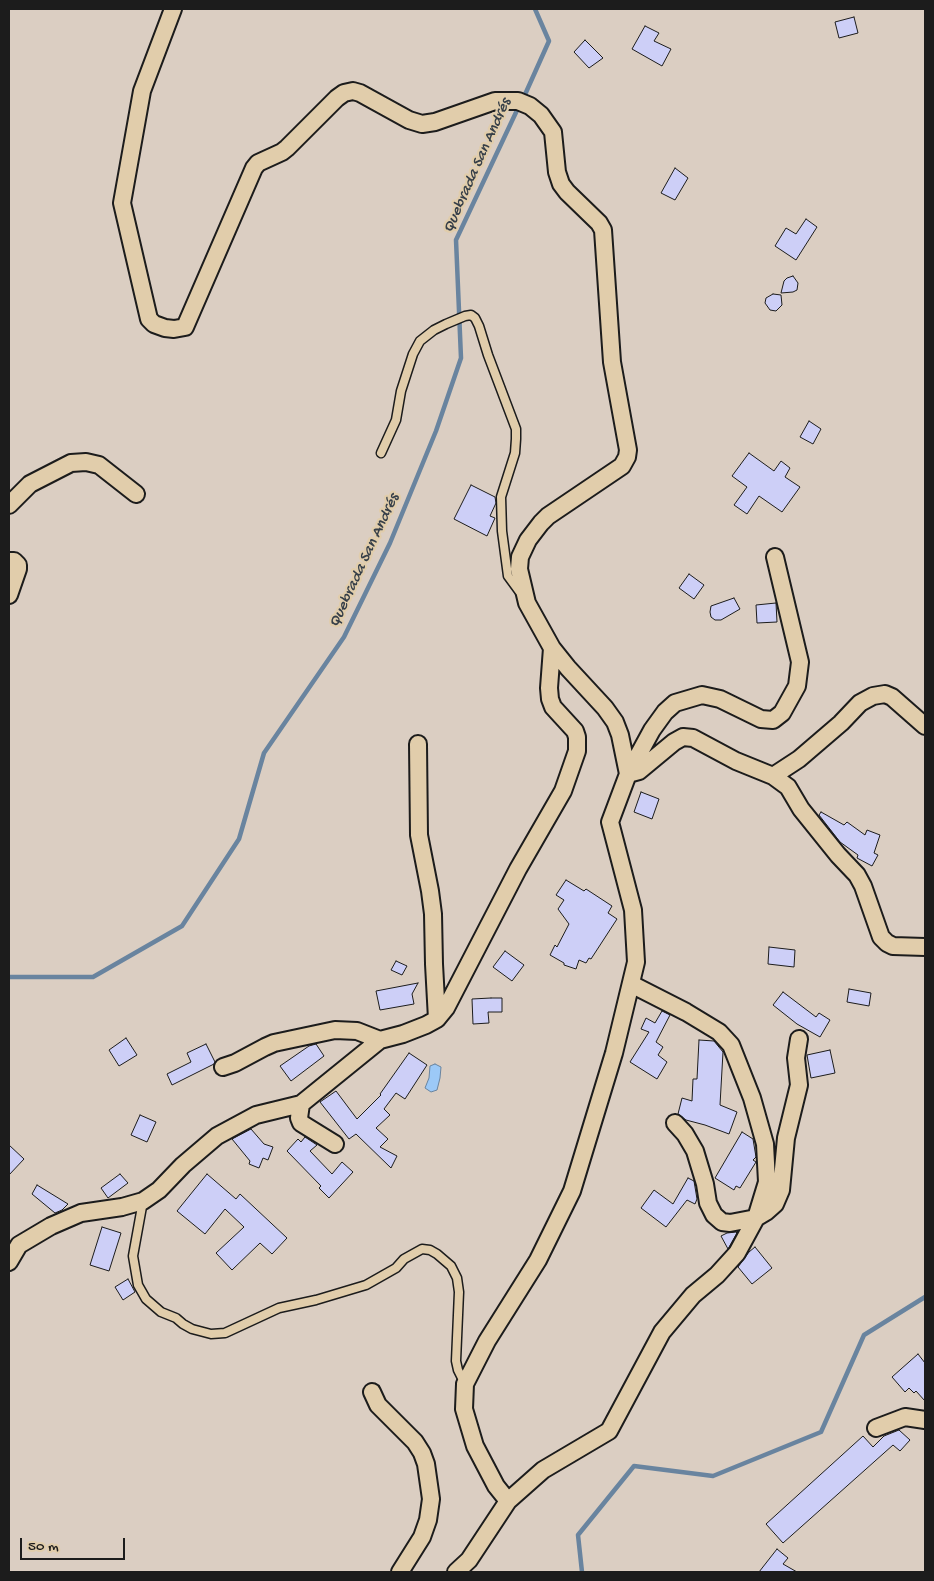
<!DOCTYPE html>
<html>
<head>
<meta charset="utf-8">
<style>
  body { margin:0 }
  #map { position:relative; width:934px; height:1581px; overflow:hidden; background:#dbcec2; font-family:"Gochi Hand",sans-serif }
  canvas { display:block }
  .frame { position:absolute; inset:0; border:10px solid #1c1c1c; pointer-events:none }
  .scale { position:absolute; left:20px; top:1538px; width:105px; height:22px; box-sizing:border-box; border:2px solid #1c1c1c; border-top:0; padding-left:6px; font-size:15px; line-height:18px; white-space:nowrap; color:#1c1c1c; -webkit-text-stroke:4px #e1cdab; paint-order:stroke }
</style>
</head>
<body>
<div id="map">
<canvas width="934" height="1581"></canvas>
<div class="frame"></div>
<div class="scale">50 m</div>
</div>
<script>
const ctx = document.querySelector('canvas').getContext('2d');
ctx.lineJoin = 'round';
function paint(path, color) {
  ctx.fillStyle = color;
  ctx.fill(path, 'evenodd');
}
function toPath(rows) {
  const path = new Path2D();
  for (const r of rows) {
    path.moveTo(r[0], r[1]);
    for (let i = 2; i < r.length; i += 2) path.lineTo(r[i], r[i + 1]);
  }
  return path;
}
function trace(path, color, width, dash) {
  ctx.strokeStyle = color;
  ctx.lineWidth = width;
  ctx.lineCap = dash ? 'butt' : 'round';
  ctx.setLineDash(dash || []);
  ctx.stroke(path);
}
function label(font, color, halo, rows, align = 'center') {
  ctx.font = font + ' "Gochi Hand",sans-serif';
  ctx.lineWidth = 4.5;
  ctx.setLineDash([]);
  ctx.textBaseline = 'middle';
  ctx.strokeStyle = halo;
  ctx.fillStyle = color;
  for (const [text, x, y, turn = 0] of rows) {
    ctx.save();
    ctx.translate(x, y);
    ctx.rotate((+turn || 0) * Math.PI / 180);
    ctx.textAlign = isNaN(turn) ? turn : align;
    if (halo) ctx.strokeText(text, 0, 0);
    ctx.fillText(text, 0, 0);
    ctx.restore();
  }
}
const water = toPath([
  [435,1064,441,1067,440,1078,437,1090,431,1092,425,1088,429,1078,430,1066,435,1064]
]);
paint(water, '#9cc9f7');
trace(water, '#69849f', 1);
trace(toPath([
  [523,99,549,41,535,9],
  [9,977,93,977,182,926,239,839,264,753,344,637,390,543,436,431,461,358,456,240,519,106],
  [582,1572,578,1535,634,1466,713,1476,821,1432,864,1335,925,1297]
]), '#69849f', 4.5);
const building = toPath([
  [854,17,858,33,839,38,835,22,854,17],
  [645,26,659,33,654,41,671,49,662,66,632,49,645,26],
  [585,40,603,58,589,68,574,52,585,40],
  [675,168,688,178,675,200,661,193,675,168],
  [806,219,817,227,796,260,775,246,786,228,796,234,806,219],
  [793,276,798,283,797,290,793,292,781,293,784,281,787,278,793,276],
  [773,294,781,295,782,305,776,311,770,310,765,303,766,298,773,294],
  [809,421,821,429,813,444,800,437,809,421],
  [749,453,774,471,781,461,790,468,785,477,800,487,782,512,759,496,747,514,734,505,747,487,732,476,749,453],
  [471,485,495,497,496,503,490,516,495,518,487,536,454,519,471,485],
  [689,574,704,585,694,599,679,588,689,574],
  [734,598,740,609,721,620,715,620,711,617,710,612,711,606,734,598],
  [776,603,777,622,757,623,756,605,776,603],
  [641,792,659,799,652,819,634,812,641,792],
  [821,812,844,825,847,822,865,835,867,830,880,835,874,853,878,855,872,866,857,858,858,855,840,842,819,815,821,812],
  [566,880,584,891,586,889,612,906,608,913,617,919,591,959,589,958,586,963,579,960,576,969,564,965,564,963,550,955,555,945,557,947,569,924,558,909,564,900,556,895,566,880],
  [769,947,795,950,794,967,768,964,769,947],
  [505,951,524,965,512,981,493,967,505,951],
  [396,961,407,966,402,975,391,970,396,961],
  [418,983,412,994,414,1004,380,1010,376,991,418,983],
  [849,989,871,993,869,1006,847,1002,849,989],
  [783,992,816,1017,819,1013,830,1020,820,1037,797,1024,773,1005,783,992],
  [491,998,502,998,502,1012,488,1012,489,1023,473,1024,472,999,491,998],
  [662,1011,670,1015,656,1042,663,1047,658,1055,667,1062,657,1079,630,1062,649,1032,641,1029,646,1018,655,1023,662,1011],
  [126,1038,137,1055,119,1066,109,1050,126,1038],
  [699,1040,714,1041,723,1052,720,1105,737,1112,729,1134,705,1125,686,1120,678,1114,682,1098,692,1101,693,1079,697,1079,699,1040],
  [206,1044,215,1062,214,1064,172,1085,167,1074,191,1062,187,1053,206,1044],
  [316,1044,324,1056,291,1081,280,1066,309,1046,316,1044],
  [830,1050,835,1073,811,1078,807,1055,830,1050],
  [409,1053,427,1065,405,1099,396,1093,384,1109,390,1115,376,1128,388,1139,380,1147,397,1156,391,1168,356,1134,349,1139,320,1102,336,1091,357,1119,381,1095,380,1094,409,1053],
  [140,1115,156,1122,147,1142,131,1135,140,1115],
  [251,1129,264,1144,273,1147,268,1160,263,1158,259,1168,249,1164,250,1161,232,1139,251,1129],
  [742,1132,753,1139,756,1157,753,1160,756,1162,740,1188,736,1186,734,1190,715,1178,742,1132],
  [305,1137,317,1145,310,1151,332,1174,342,1162,353,1172,329,1198,319,1188,321,1186,287,1151,298,1139,301,1142,305,1137],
  [9,1145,24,1159,9,1175,9,1145],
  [120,1174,128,1183,108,1198,101,1188,120,1174],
  [207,1174,236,1199,240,1194,287,1238,272,1254,260,1243,232,1270,216,1253,244,1227,225,1209,205,1234,177,1211,207,1174],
  [688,1178,694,1181,697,1199,695,1204,687,1200,666,1227,641,1208,654,1190,673,1204,688,1178],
  [37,1185,68,1204,62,1210,55,1213,32,1194,37,1185],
  [102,1227,121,1233,109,1271,90,1265,102,1227],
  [736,1232,737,1233,728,1249,721,1236,727,1233,736,1232],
  [755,1247,772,1268,752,1284,738,1267,749,1252,755,1247],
  [128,1279,135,1292,123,1300,115,1287,128,1279],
  [918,1354,925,1363,925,1401,916,1391,914,1393,909,1388,905,1392,892,1377,918,1354],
  [899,1430,910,1440,900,1451,893,1445,783,1543,766,1524,863,1436,873,1447,884,1436,899,1430],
  [777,1549,788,1558,783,1564,797,1572,759,1572,777,1549]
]);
paint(building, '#cdcff7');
trace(building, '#1c1c1c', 1);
const lane = toPath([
  [381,453,396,420,401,391,413,354,420,341,434,330,446,324,465,316,471,315,475,318,479,326,488,355,516,429,516,439,515,453,501,497,502,531,508,576,519,591],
  [143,1201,133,1256,138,1285,146,1299,161,1312,176,1318,183,1324,192,1329,211,1334,225,1333,279,1308,316,1300,366,1285,396,1268,404,1259,422,1249,430,1250,437,1254,451,1266,457,1278,459,1292,456,1361,458,1370,465,1384]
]);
const street = toPath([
  [173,9,142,91,122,203,149,319,154,324,165,328,174,329,185,327,254,168,258,163,282,152,287,148,337,98,344,93,353,91,360,93,409,120,422,124,435,122,495,101,518,101,530,106,541,115,553,132,557,172,561,184,567,192,599,223,603,230,612,362,628,450,627,457,622,466,548,516,541,523,528,540,520,557,519,569,527,603,552,648,568,668,605,708,615,722,620,735,628,774],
  [9,505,30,484,71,463,86,462,99,465,136,494],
  [9,561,14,561,18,565,18,569,9,595],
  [418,744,419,835,430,891,433,914,434,964,437,1019],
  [628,774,639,771,674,742,683,737,693,738,736,761,773,776,799,759,841,723,860,703,873,696,885,694,892,697,925,726],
  [773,776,788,787,801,809,838,855,857,875,863,886,881,937,887,943,893,946,925,947],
  [223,1067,235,1063,265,1047,274,1043,335,1030,357,1031,380,1040],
  [301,1104,299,1118,301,1123,335,1144],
  [675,1123,685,1134,695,1151,705,1184,708,1203,714,1215,722,1222,730,1223,756,1218,766,1212,775,1204,781,1190,786,1138,799,1085,796,1058,799,1039],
  [9,1262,19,1245,51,1226,81,1213,122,1207,143,1201,159,1190,183,1165,217,1136,256,1115,301,1104,380,1040,403,1034,426,1025,437,1019,446,1008,518,869,563,791,577,751,577,737,575,731,553,707,550,699,549,688,552,648],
  [372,1392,378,1405,415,1442,422,1453,426,1464,431,1499,428,1520,422,1537,400,1572],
  [876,1428,905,1417,925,1420],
  [508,1501,543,1470,609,1431,662,1332,693,1295,717,1275,737,1253,756,1218,767,1182,765,1144,752,1098,731,1045,719,1032,686,1012,631,984],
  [456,1572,469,1560,508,1501,496,1486,475,1446,464,1409,465,1384,487,1341,538,1260,572,1191,614,1053,636,962,633,910,610,822,628,774,652,730,665,712,675,703,702,695,720,699,761,719,773,720,782,713,797,686,800,662,775,557]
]);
trace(lane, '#1c1c1c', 11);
trace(street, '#1c1c1c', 20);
trace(lane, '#e1cdab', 8);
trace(street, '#e1cdab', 16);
label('italic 16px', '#363f48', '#e1cdab', [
  ["Quebrada San Andrés",478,166,-66],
  ["Quebrada San Andrés",365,561,-65]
]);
</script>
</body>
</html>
